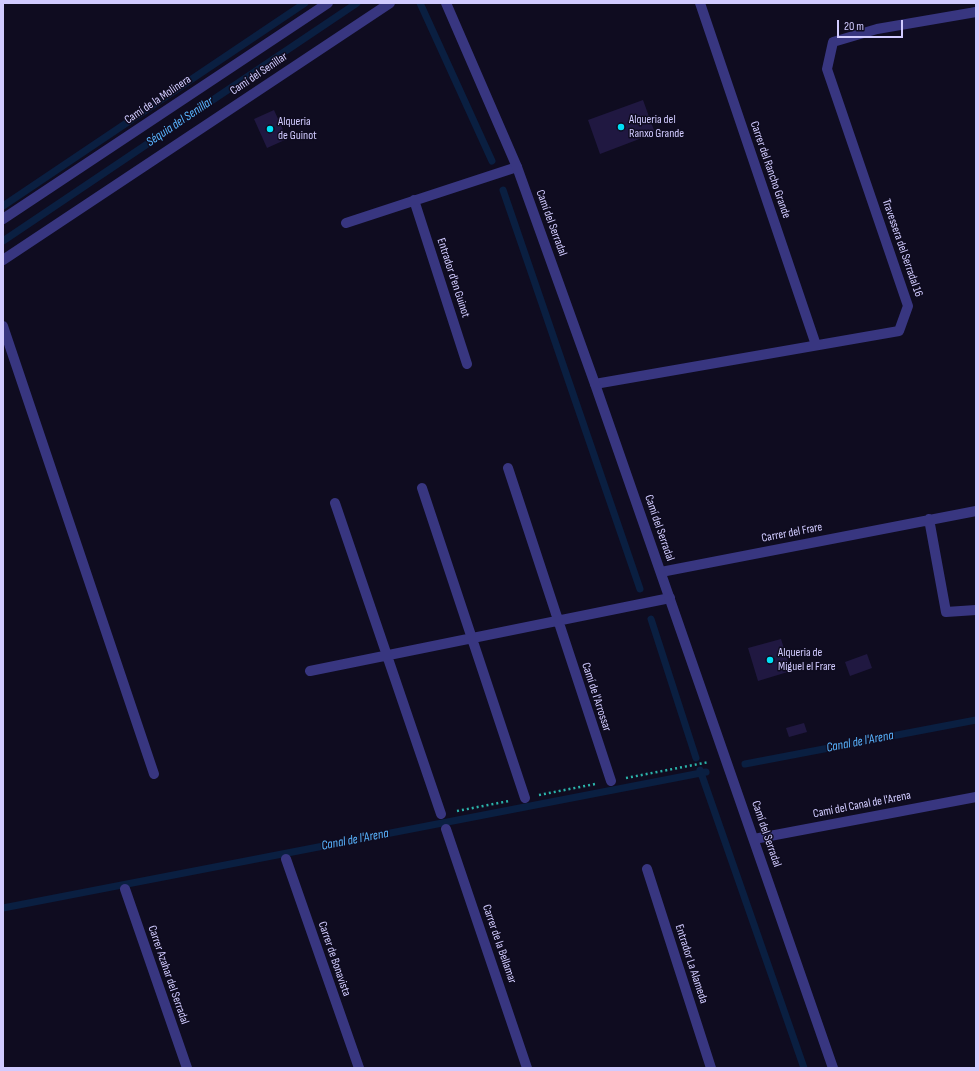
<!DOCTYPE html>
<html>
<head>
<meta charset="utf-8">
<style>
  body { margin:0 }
  #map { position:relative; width:979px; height:1071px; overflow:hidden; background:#0f0c20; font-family:"Sofia Sans Condensed",sans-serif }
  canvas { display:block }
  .frame { position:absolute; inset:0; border:4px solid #d1cbff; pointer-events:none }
  .scale { position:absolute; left:837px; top:20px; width:66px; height:18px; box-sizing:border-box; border:2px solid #d1cbff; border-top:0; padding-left:5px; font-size:12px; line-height:14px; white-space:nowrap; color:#d1cbff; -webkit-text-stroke:3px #0f0c20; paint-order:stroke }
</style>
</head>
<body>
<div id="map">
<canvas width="979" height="1071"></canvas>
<div class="frame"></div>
<div class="scale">20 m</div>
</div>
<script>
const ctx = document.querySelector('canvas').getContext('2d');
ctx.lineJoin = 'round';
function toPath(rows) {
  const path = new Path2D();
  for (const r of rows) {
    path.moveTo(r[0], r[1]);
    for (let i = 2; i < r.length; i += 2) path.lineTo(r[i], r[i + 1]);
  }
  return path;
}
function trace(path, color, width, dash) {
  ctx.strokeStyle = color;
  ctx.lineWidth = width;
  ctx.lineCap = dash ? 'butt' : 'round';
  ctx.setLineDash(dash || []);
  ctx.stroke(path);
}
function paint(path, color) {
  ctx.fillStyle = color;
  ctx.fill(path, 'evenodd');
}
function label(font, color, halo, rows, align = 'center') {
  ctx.font = font + ' "Sofia Sans Condensed",sans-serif';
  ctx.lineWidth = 3;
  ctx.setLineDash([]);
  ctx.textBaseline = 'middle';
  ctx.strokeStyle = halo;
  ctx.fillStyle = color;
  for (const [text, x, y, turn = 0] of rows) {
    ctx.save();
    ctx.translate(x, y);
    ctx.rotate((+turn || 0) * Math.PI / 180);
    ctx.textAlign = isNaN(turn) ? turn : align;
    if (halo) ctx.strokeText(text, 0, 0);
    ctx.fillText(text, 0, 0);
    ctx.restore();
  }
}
trace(toPath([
  [420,3,492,161],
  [503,190,640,589],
  [3,206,305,3],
  [3,241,357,3],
  [651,619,696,758],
  [745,764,976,720],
  [700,770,804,1068],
  [3,908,706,772]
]), '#0a1f41', 7);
paint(toPath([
  [643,100,655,133,600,154,588,120],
  [274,110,287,139,267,148,254,119],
  [781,639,791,671,758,681,748,648],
  [867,654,872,668,850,676,845,662],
  [804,723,807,732,789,737,786,728]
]), '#201841');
trace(toPath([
  [626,778,709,762],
  [539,795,595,784],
  [457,811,509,801]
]), '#2bb3aa', 2.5, [2, 3]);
trace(toPath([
  [700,3,816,345],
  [414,200,467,364],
  [3,219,328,3],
  [346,223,517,167],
  [3,260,390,3],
  [3,326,154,774],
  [595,384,899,331,908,306,827,69,833,42,877,29,976,12],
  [508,468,611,781],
  [422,488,525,798],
  [335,503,441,814],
  [929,519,946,612,976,610],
  [661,572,976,511],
  [310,671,670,598],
  [446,829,527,1068],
  [754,839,976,797],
  [286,859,359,1068],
  [647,869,711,1068],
  [125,889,187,1068]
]), '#383680', 10);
trace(toPath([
  [446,3,517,167,595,384,833,1068]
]), '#383680', 10);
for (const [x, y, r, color] of [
  [621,127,4,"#00e0f6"],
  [270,129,4,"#00e0f6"],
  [770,660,4,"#00e0f6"]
]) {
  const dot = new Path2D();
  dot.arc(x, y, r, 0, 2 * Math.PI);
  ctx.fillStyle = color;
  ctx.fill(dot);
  trace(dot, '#0f0c20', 1.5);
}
label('12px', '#d1cbff', '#0f0c20', [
  ["Camí del Senillar",259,74,-34],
  ["Camí de la Molinera",158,100,-34],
  ["Carrer del Rancho Grande",770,170,71],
  ["Camí del Serradal",551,223,70],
  ["Travessera del Serradal 16",902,248,71],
  ["Entrador d'en Guinot",453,278,72],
  ["Camí del Serradal",659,528,71],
  ["Carrer del Frare",792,533,-11],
  ["Camí de l'Arrossar",596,697,72],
  ["Camí del Canal de l'Arena",862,805,-11],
  ["Camí del Serradal",766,834,71],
  ["Carrer de la Bellamar",499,944,71],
  ["Carrer de Bonavista",334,959,71],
  ["Entrador La Alameda",691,964,72],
  ["Carrer Azahar del Serradal",168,975,71]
]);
label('12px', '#d1cbff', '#0f0c20', [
  ["Alqueria del",629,120],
  ["Ranxo Grande",629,134],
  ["Alqueria",278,122],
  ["de Guinot",278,136],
  ["Alqueria de",778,653],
  ["Miguel el Frare",778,667]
], 'left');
label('italic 13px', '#59b4ff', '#0f0c20', [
  ["Séquia del Senillar",180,122,-34],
  ["Canal de l'Arena",860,742,-11],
  ["Canal de l'Arena",355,840,-11]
]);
</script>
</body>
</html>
